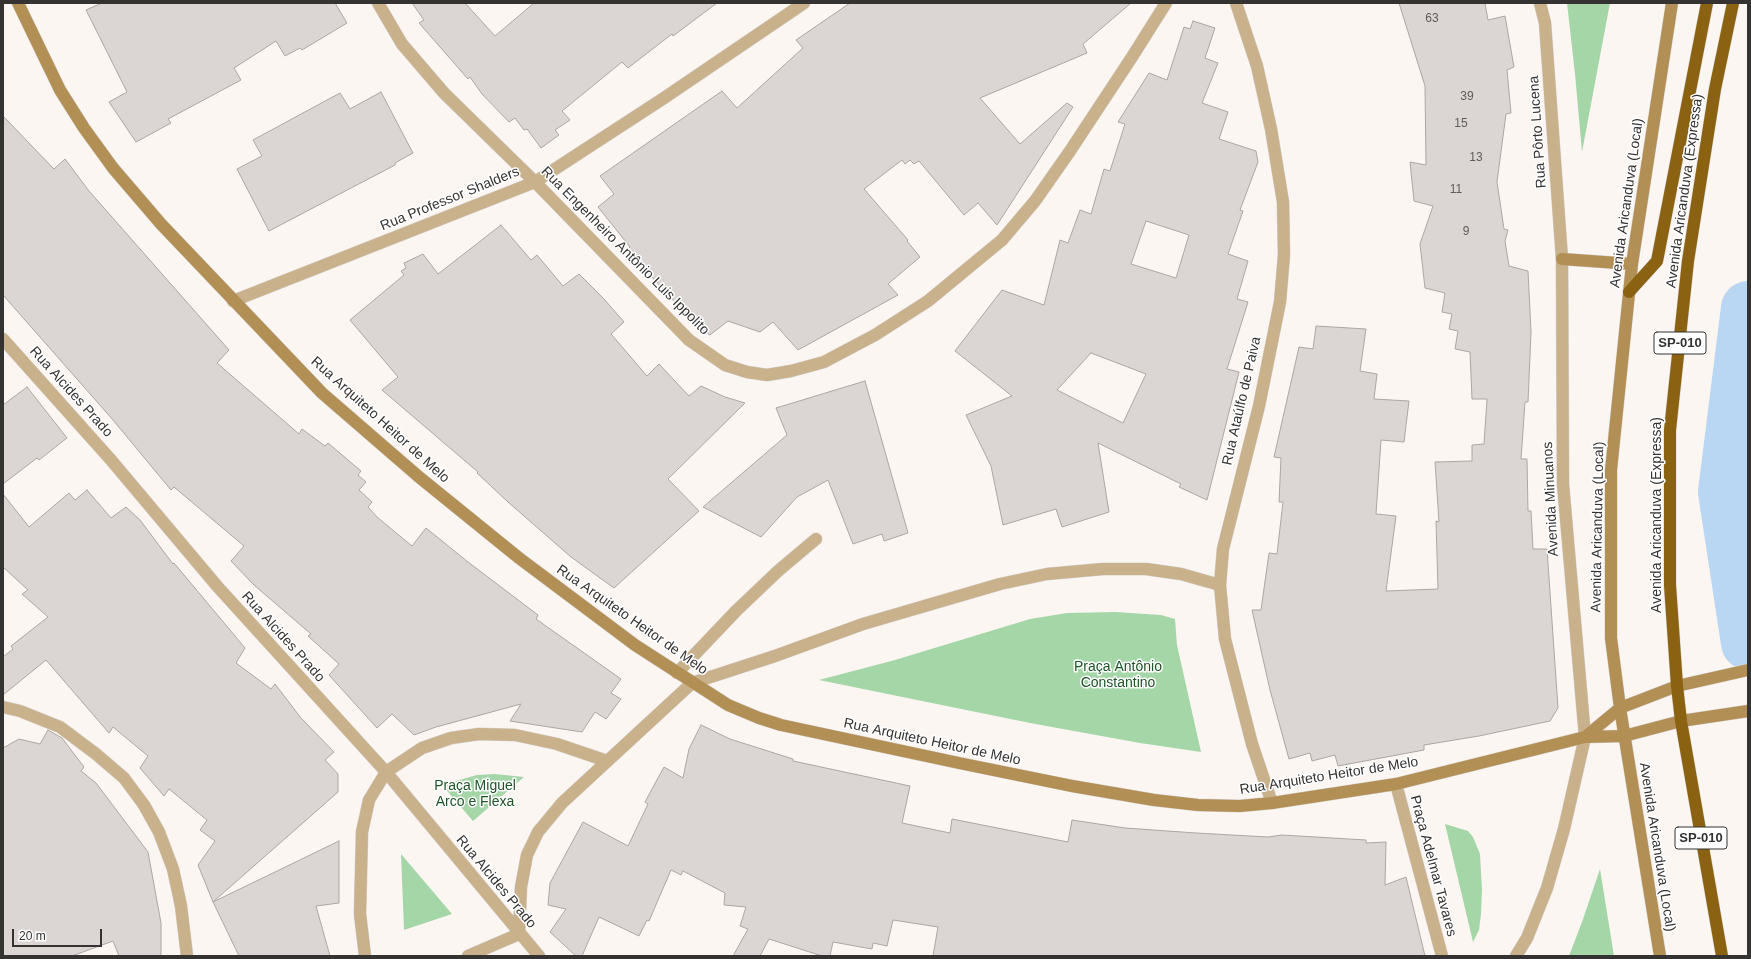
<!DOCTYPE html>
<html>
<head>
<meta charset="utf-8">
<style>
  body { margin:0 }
  #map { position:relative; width:1751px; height:959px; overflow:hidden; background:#fbf6f2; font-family:Helvetica,sans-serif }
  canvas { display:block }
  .frame { position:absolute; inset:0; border:4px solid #353332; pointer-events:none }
  .scale { position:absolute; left:12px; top:929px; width:90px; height:18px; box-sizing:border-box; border:2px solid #353332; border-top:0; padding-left:5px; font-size:12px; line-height:14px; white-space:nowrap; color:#353332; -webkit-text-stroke:3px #fff; paint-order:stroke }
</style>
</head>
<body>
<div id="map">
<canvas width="1751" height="959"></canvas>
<div class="frame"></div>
<div class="scale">20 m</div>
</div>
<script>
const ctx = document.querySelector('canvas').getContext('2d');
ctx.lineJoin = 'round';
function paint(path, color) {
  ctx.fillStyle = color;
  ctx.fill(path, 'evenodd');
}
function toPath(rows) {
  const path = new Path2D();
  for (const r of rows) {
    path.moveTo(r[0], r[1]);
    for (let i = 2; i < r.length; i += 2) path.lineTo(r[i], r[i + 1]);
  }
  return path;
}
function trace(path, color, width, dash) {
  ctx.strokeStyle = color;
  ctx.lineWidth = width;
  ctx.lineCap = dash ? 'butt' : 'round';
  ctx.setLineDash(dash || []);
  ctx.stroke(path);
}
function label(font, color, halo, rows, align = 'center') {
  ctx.font = font + ' Helvetica,sans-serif';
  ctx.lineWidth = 3;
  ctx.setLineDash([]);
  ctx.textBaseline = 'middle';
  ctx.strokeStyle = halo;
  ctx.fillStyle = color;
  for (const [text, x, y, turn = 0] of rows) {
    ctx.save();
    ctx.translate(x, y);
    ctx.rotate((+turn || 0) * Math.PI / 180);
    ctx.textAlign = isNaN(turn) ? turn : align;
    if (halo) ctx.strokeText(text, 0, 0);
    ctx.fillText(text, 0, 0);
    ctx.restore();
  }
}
paint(toPath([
  [1567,3,1610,3,1582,152,1575,74],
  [1116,612,1161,615,1175,619,1177,645,1201,752,1140,743,1030,723,819,680,895,660,1030,619,1067,613],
  [495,774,524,777,473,821,442,785,477,775],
  [1445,824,1468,831,1473,837,1480,854,1482,890,1481,914,1479,930,1473,942],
  [401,854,452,914,404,930],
  [1600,869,1614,956,1569,956,1582,922]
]), '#a5d6a8');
trace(toPath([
  [1748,308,1725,492,1748,643]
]), '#b9d6f3', 54);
const building = toPath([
  [102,3,335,3,347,23,302,50,300,48,285,56,276,41,234,68,241,80,168,119,171,123,136,142,109,102,127,92,86,10,102,3],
  [412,3,465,3,495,36,534,3,717,3,673,36,672,34,628,68,622,62,562,111,570,120,555,130,559,135,541,148,527,129,524,130,515,118,509,122,482,94,470,77,468,79,419,23,424,20,412,3],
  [850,3,1131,3,1083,44,1087,53,980,98,1020,144,1067,103,1073,107,997,225,978,203,964,215,919,161,914,164,910,160,905,164,902,160,864,189,908,240,907,241,920,257,888,284,898,295,798,350,773,322,760,332,728,321,710,335,698,327,627,250,630,247,598,207,614,194,600,176,722,91,737,108,803,48,796,40,850,3],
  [1399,3,1485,3,1488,20,1505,16,1514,67,1507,70,1511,113,1506,114,1497,182,1504,229,1508,230,1505,241,1509,266,1528,271,1531,332,1528,402,1525,402,1521,459,1527,459,1528,511,1531,511,1533,549,1547,549,1558,708,1550,721,1479,736,1424,745,1424,750,1338,766,1335,755,1312,761,1310,753,1289,759,1270,690,1252,610,1261,610,1269,553,1277,554,1283,502,1279,502,1281,458,1274,457,1299,347,1313,349,1316,326,1366,329,1360,371,1377,374,1374,399,1409,401,1404,442,1381,440,1376,514,1396,516,1386,591,1438,589,1436,521,1439,522,1435,462,1472,461,1472,445,1484,444,1487,399,1472,399,1470,352,1455,349,1458,331,1449,329,1452,314,1442,312,1445,293,1425,288,1420,244,1433,206,1414,201,1410,162,1426,165,1425,86,1399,3],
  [1193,21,1215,28,1205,58,1218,63,1202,103,1228,112,1219,139,1256,151,1258,162,1240,210,1243,211,1228,254,1248,261,1237,299,1248,302,1227,369,1239,372,1207,500,1179,487,1181,484,1098,443,1109,512,1062,527,1056,509,1003,525,991,466,966,415,1012,396,955,351,1002,290,1044,305,1060,240,1068,243,1080,210,1091,214,1104,169,1110,171,1125,124,1118,122,1149,73,1167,80,1184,27,1190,29,1193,21],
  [1146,221,1189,235,1176,278,1131,264,1146,221],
  [1091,353,1146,374,1123,423,1057,390,1091,353],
  [381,92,413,153,395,163,395,165,269,231,237,169,262,156,253,140,340,93,350,109,381,92],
  [3,116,54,169,65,159,89,191,229,350,217,363,299,434,302,429,325,446,328,443,361,471,358,475,366,482,359,490,372,502,368,507,377,517,412,546,426,528,468,562,538,615,536,619,621,679,611,693,621,699,606,719,595,712,582,732,510,721,521,704,436,727,414,735,392,714,377,728,329,675,339,664,308,636,311,634,254,585,231,561,244,546,174,487,171,490,113,420,3,295,3,116],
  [501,225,531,260,537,255,563,286,579,274,604,299,624,322,611,334,647,376,659,364,689,396,701,386,725,397,745,403,668,479,699,511,614,588,571,557,508,502,477,473,478,472,382,390,398,377,350,320,404,275,401,271,406,268,404,263,423,254,438,274,501,225],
  [865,381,908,533,884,541,882,534,853,544,828,480,797,497,761,537,703,507,787,435,776,408,865,381],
  [27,387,67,438,39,460,37,458,3,484,3,405,27,387],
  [87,490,111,518,126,507,140,520,173,564,174,563,245,648,236,663,271,689,275,684,301,718,334,752,325,760,338,774,338,792,213,902,198,865,215,841,200,830,207,820,169,789,164,796,140,768,148,756,113,727,109,733,46,660,3,695,3,657,13,649,11,646,48,617,22,594,28,590,3,567,3,494,29,527,69,493,75,500,87,490],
  [701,725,730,739,793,759,793,761,910,786,902,823,950,833,952,819,1068,842,1072,820,1125,828,1196,833,1268,837,1282,835,1366,840,1366,843,1386,842,1385,885,1406,877,1425,956,933,956,938,927,893,920,887,946,873,943,872,949,833,942,830,956,822,956,769,939,760,956,733,956,748,929,740,926,746,907,724,905,725,893,683,871,681,875,671,870,649,921,647,920,639,936,599,917,582,956,576,956,550,932,566,909,548,905,550,883,583,822,628,846,648,804,645,802,664,767,683,778,689,749,701,725],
  [48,730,62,738,84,767,81,771,96,783,148,852,161,923,161,956,119,956,113,941,72,956,3,956,3,748,19,739,40,744,48,730],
  [339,841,339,903,316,906,330,956,239,956,213,902,339,841]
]);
paint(building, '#dbd6d3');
trace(building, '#aba6a3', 1);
const street = toPath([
  [378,3,402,44,444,93,535,182,689,340,725,365,747,372,767,375,791,371,824,362,875,335,928,301,1002,240,1035,201,1070,151,1132,57,1166,3],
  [1236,3,1257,66,1271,129,1283,202,1284,255,1280,302,1259,406,1223,549,1220,585,1225,639,1252,744,1272,803],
  [233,301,535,182,664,98,804,3],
  [3,339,111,460,217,586,386,772,539,956],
  [677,673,736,611,778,571,816,539],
  [3,707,20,711,60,727,96,754,124,778,144,805,159,832,173,869,181,906,187,956],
  [1396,784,1442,956],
  [365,956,360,914,362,832,369,800,386,772,422,748,451,738,479,734,515,735,557,744,607,761],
  [468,956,519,934,521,887,527,855,538,832,562,803,692,683,775,656,863,624,1000,584,1047,574,1103,569,1146,569,1181,574,1220,585],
  [1516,956,1527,938,1547,888,1564,829,1585,737,1563,484,1562,259,1545,23,1540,3]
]);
const secondary = toPath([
  [18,3,60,90,84,128,113,168,161,224,322,393,419,477,519,558,635,645,728,705,759,718,781,725,959,763,1072,786,1154,800,1198,805,1240,806,1272,803,1396,784,1585,737,1624,736,1681,721,1748,711],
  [1562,259,1632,264],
  [1585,737,1620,708,1677,686,1748,670],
  [1660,956,1620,708,1611,638,1611,470,1632,264,1672,3]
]);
const highway = toPath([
  [1629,292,1657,261,1707,3],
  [1722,956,1681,721,1677,686,1670,585,1670,430,1688,261,1715,89,1733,3]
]);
trace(street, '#d7d3cf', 13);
trace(secondary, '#d7d3cf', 13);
trace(highway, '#d7d3cf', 13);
trace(street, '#c9b18c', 12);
trace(secondary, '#b28f54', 12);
trace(highway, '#8a6211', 12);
label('12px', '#5e5c5a', null, [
  ["63",1432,19],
  ["39",1467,97],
  ["15",1461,124],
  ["13",1476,158],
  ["11",1456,190],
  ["9",1466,232]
]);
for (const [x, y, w] of [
  [1680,343,52],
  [1701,838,52]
]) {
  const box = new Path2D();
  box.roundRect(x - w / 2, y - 11, w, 22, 3);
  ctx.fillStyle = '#fff';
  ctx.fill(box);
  trace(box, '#353332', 1);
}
label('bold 13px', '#353332', null, [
  ["SP-010",1680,343],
  ["SP-010",1701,838]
]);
label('14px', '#353332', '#fff', [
  ["Rua Pôrto Lucena",1538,132,-94],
  ["Avenida Aricanduva (Expressa)",1685,191,-82],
  ["Rua Professor Shalders",450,199,-22],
  ["Avenida Aricanduva (Local)",1627,203,-82],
  ["Rua Engenheiro Antônio Luis Ippolito",625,251,45],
  ["Rua Alcides Prado",71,392,48],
  ["Rua Ataúlfo de Paiva",1242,401,-77],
  ["Rua Arquiteto Heitor de Melo",380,420,42],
  ["Avenida Minuanos",1551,499,-93],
  ["Avenida Aricanduva (Expressa)",1657,515,-90],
  ["Avenida Aricanduva (Local)",1598,527,-89],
  ["Rua Arquiteto Heitor de Melo",632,620,35],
  ["Rua Alcides Prado",283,637,48],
  ["Rua Arquiteto Heitor de Melo",932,742,12],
  ["Rua Arquiteto Heitor de Melo",1329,776,-9],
  ["Avenida Aricanduva (Local)",1657,847,81],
  ["Praça Adelmar Tavares",1433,866,75],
  ["Rua Alcides Prado",496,882,50]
]);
label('14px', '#1c5426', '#fff', [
  ["Praça Antônio",1118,667],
  ["Constantino",1118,683],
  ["Praça Miguel",475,786],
  ["Arco e Flexa",475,802]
]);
</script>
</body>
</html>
